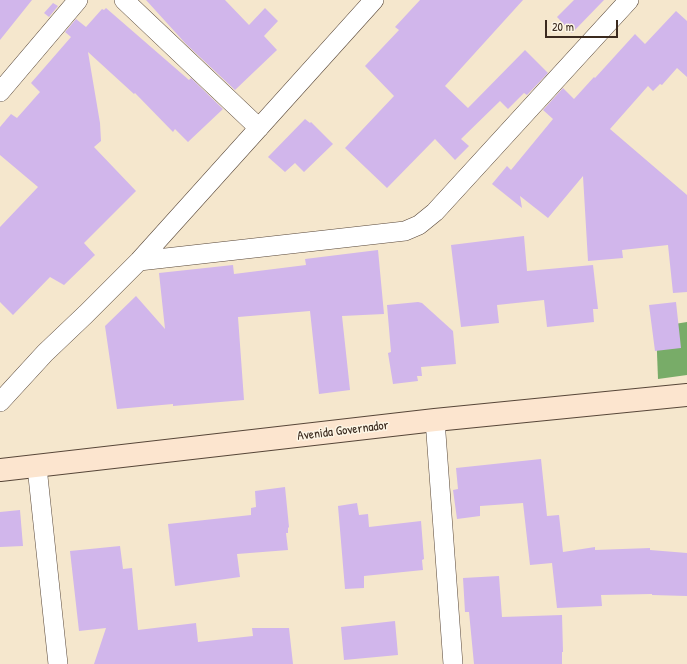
<!DOCTYPE html>
<html>
<head>
<meta charset="utf-8">
<style>
  body { margin:0 }
  #map { position:relative; width:687px; height:664px; overflow:hidden; background:#f5e7cd; font-family:"Patrick Hand",sans-serif }
  canvas { display:block }
  .scale { position:absolute; left:545px; top:20px; width:73px; height:18px; box-sizing:border-box; border:2px solid #3b2a1e; border-top:0; padding-left:5px; font-size:12px; line-height:14px; white-space:nowrap; color:#3b2a1e; -webkit-text-stroke:3px #fcf5e5; paint-order:stroke }
</style>
</head>
<body>
<div id="map">
<canvas width="687" height="664"></canvas>
<div class="scale">20 m</div>
</div>
<script>
const ctx = document.querySelector('canvas').getContext('2d');
ctx.lineJoin = 'round';
function paint(path, color) {
  ctx.fillStyle = color;
  ctx.fill(path, 'evenodd');
}
function toPath(rows) {
  const path = new Path2D();
  for (const r of rows) {
    path.moveTo(r[0], r[1]);
    for (let i = 2; i < r.length; i += 2) path.lineTo(r[i], r[i + 1]);
  }
  return path;
}
function trace(path, color, width, dash) {
  ctx.strokeStyle = color;
  ctx.lineWidth = width;
  ctx.lineCap = dash ? 'butt' : 'round';
  ctx.setLineDash(dash || []);
  ctx.stroke(path);
}
function label(font, color, halo, rows, align = 'center') {
  ctx.font = font + ' "Patrick Hand",sans-serif';
  ctx.lineWidth = 3;
  ctx.setLineDash([]);
  ctx.textBaseline = 'middle';
  ctx.strokeStyle = halo;
  ctx.fillStyle = color;
  for (const [text, x, y, turn = 0] of rows) {
    ctx.save();
    ctx.translate(x, y);
    ctx.rotate((+turn || 0) * Math.PI / 180);
    ctx.textAlign = isNaN(turn) ? turn : align;
    if (halo) ctx.strokeText(text, 0, 0);
    ctx.fillText(text, 0, 0);
    ctx.restore();
  }
}
paint(toPath([
  [687,322,687,375,658,379,656,327]
]), '#78ac68');
paint(toPath([
  [0,0,32,0,0,40],
  [146,0,225,0,249,25,265,8,278,21,264,36,277,50,235,90,186,44],
  [420,0,523,0,445,86,468,108,525,50,548,73,527,95,524,93,508,109,500,101,461,139,469,146,455,160,435,139,387,188,345,148,394,96,365,66,399,30,395,27],
  [574,0,604,0,572,33,557,17],
  [53,3,58,6,49,17,44,13],
  [106,8,189,80,191,78,223,109,188,142,175,129,173,132,135,93,134,94,88,52,100,123,101,141,94,147,136,191,84,243,95,255,64,285,50,277,13,315,0,302,0,227,38,187,0,155,0,127,11,114,17,118,40,92,31,83,71,37,65,32,76,19,86,27,102,9,104,10],
  [676,11,687,21,687,77,677,68,662,85,660,84,653,91,648,86,610,129,687,195,687,292,673,293,668,245,622,250,623,258,588,261,583,176,548,218,520,196,522,208,492,184,507,166,511,170,553,119,543,110,563,88,574,99,594,77,595,78,635,34,645,44],
  [305,119,310,123,311,122,333,144,304,172,295,163,285,172,268,157],
  [524,236,527,271,593,265,598,309,593,309,594,322,547,327,544,300,497,305,499,323,461,327,451,245],
  [378,250,384,314,342,316,350,390,319,394,310,311,238,317,244,400,173,406,173,404,117,409,105,326,136,296,165,329,159,273,233,265,234,274,306,265,305,259],
  [418,302,422,303,453,331,456,364,421,367,422,376,417,376,418,381,393,384,388,353,391,352,387,305],
  [676,302,681,348,655,351,649,305],
  [541,459,547,516,559,515,563,552,595,547,595,550,650,548,650,550,687,553,687,596,652,595,652,594,601,595,602,606,557,608,552,563,530,565,523,503,480,506,480,516,457,519,453,490,458,489,456,468],
  [285,487,289,527,288,528,288,533,286,533,288,550,237,554,240,577,175,586,168,524,251,515,251,508,256,507,255,491],
  [357,503,359,515,368,514,369,527,421,521,424,559,422,560,423,570,364,576,364,588,345,589,338,506],
  [20,510,23,546,0,547,0,512],
  [120,546,123,569,132,568,138,630,196,623,198,642,253,636,252,628,289,628,293,664,94,664,106,628,79,631,70,551],
  [499,576,502,617,562,615,563,652,562,652,562,664,474,664,469,612,465,612,463,578],
  [395,621,398,655,344,660,341,627]
]), '#d1b6eb');
const street = toPath([
  [124,0,259,128],
  [0,92,78,0],
  [139,261,405,231,419,225,435,212,629,0],
  [0,402,45,353,86,314,139,261,374,0],
  [435,420,453,664],
  [37,467,58,664]
]);
const secondary = toPath([
  [0,470,435,420,687,395]
]);
trace(street, '#574638', 20);
trace(secondary, '#574638', 24);
trace(street, '#fff', 19);
trace(secondary, '#fce5cf', 22);
label('13px', '#3b2a1e', '#fcf5e5', [
  ["Avenida Governador",343,431,-7]
]);
</script>
</body>
</html>
